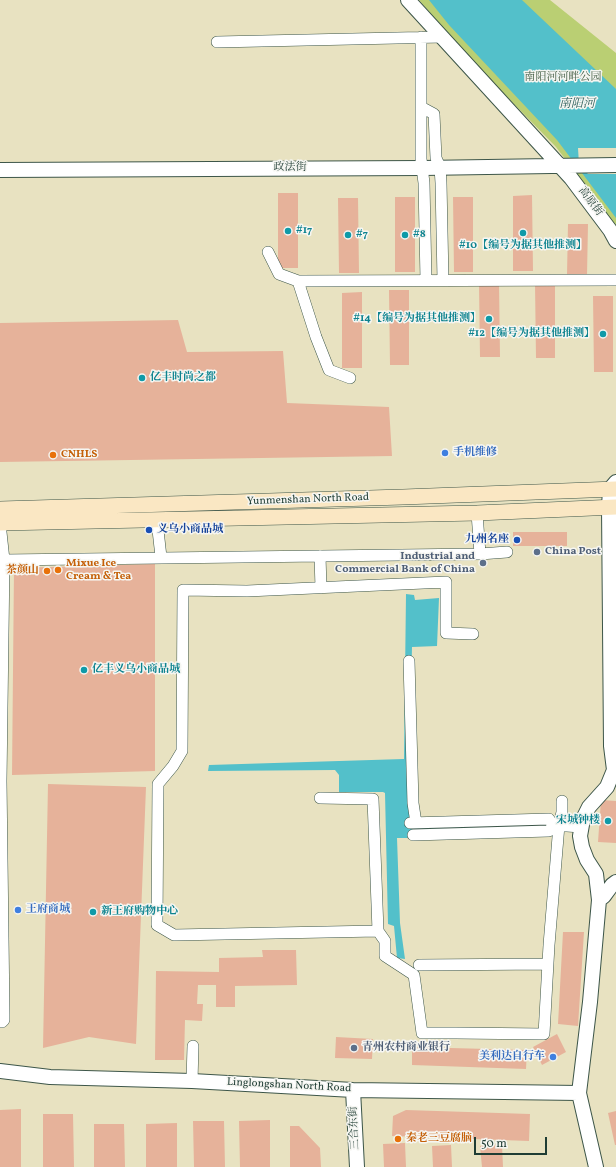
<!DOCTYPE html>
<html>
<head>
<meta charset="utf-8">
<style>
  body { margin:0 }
  #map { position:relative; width:616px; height:1167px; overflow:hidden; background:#e8e2c1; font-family:Vollkorn,serif }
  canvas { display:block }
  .scale { position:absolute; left:474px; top:1137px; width:73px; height:18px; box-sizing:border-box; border:2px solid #1f3d34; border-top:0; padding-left:5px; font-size:12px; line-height:14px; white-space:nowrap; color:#1f3d34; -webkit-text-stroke:3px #f6f6f2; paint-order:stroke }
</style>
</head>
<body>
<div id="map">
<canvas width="616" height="1167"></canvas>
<div class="scale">50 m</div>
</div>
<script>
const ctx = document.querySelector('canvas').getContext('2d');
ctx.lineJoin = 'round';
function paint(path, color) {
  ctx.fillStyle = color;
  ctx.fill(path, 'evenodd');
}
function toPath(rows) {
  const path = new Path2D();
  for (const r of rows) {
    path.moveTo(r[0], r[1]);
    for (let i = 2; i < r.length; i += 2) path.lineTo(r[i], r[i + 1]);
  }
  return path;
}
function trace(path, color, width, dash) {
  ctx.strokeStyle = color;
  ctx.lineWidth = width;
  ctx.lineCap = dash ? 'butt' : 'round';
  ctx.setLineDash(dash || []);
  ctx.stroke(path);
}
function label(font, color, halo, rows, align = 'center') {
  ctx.font = font + ' Vollkorn,"Noto Serif SC",serif';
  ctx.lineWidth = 3;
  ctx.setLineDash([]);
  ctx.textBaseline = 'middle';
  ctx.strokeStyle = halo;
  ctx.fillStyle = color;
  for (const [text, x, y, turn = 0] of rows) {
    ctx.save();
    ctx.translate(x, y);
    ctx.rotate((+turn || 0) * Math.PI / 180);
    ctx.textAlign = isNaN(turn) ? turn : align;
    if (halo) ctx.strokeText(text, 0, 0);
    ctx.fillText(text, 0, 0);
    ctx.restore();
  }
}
paint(toPath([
  [419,0,550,0,616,53,616,226,556,147,471,60]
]), '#bacf73');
paint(toPath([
  [429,0,522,0,616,89,616,218,557,140,449,25],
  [406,594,414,595,415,600,439,598,437,646,412,647,408,808,413,826,547,823,548,826,416,830,407,838,397,838,400,923,405,959,397,958,394,926,388,924,385,793,383,792,339,792,339,775,335,770,208,771,209,765,404,759]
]), '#53c0ca');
paint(toPath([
  [578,148,616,148,616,174,588,174,579,165]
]), '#e8e2c1');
paint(toPath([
  [278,193,298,193,298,268,278,268],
  [532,195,533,271,513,271,513,196],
  [395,197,415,197,415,272,395,272],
  [453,197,473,197,473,272,454,272],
  [338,198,358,198,359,273,339,273],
  [568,224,588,224,587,275,567,275],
  [499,281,500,357,480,357,479,282],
  [555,282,555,358,536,358,535,283],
  [389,290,409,290,409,365,390,365],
  [362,292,362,368,342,368,342,293],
  [593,296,613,296,613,372,594,372],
  [178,320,187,352,283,351,287,403,389,407,392,456,0,462,0,323],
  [513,532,567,532,567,546,513,546],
  [155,564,155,771,12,775,14,568],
  [48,784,146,787,136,1044,89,1037,43,1048],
  [601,800,616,801,616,843,598,842],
  [563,932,584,932,578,1026,558,1024],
  [262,950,296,950,297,985,235,986,235,1007,216,1007,216,985,198,985,197,1004,203,1004,202,1021,185,1020,184,1060,155,1060,156,971,219,972,219,958,263,957],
  [557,1034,566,1052,542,1065,533,1047],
  [336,1037,373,1039,372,1059,335,1058],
  [412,1047,527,1050,526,1069,412,1065],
  [21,1109,21,1167,0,1167,0,1110],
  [406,1110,530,1114,529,1141,392,1136,393,1116],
  [616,1111,616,1145,615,1145,608,1113],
  [43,1114,73,1114,74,1167,43,1167],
  [270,1120,270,1167,240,1167,239,1121],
  [193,1121,224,1121,225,1167,194,1167],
  [177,1123,177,1167,146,1167,146,1124],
  [94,1124,124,1124,125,1167,94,1167],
  [290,1126,299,1126,320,1148,321,1167,290,1167],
  [405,1143,406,1167,384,1167,383,1144],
  [451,1145,452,1167,433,1167,432,1146],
  [502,1145,503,1167,482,1167,480,1146]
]), '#e6b29a');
const minor = toPath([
  [421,37,421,159,424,183,426,280],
  [217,42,442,37],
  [421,107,434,114,436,158,440,167,441,183,443,280],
  [268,252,279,274,298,281,316,337,329,370,350,378],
  [298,281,616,280],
  [477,513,480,554],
  [157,521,161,557],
  [320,556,321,588],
  [4,560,480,554,507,552],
  [409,661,413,803,416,823],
  [320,798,373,799,378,931,385,941,385,956,414,975,422,1033,456,1033,544,1034,549,945,559,825,562,812,562,801],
  [410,823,549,819,553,825,549,831,413,835],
  [553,825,581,827],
  [378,931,174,935,157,925,158,784,173,766,182,751,183,590,247,591,446,582,446,633,473,634],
  [419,965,548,964],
  [0,1022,2,1022,4,1020,4,1014,1,781,4,560,0,523],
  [192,1081,193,1046]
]);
const tertiary = toPath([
  [408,0,571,178,610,230,616,241],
  [0,170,423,168,616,165],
  [616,482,610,489,609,507,611,746,614,770,616,773],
  [599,900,604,896,612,885,616,882],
  [0,1071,50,1077,192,1081,353,1090,579,1093],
  [353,1090,357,1167],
  [596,1167,579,1093,590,1002,599,900,596,874,587,860,582,847,580,836,583,819,589,807,607,787,614,770]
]);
const secondary = toPath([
  [0,509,403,497,616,489],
  [0,523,477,513,616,507]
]);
trace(minor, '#3d5649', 12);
trace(tertiary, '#3d5649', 16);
trace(secondary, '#3d5649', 16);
trace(minor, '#fff', 11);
trace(tertiary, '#fff', 14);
trace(secondary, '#fae7c3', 15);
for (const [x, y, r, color] of [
  [288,231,4,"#0f9aa8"],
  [523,233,4,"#0f9aa8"],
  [348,235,4,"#0f9aa8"],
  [405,235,4,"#0f9aa8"],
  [489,319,4,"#0f9aa8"],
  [603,334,4,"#0f9aa8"],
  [142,378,4,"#0f9aa8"],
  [445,453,4,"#3f7fe0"],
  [53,455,4,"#e8710a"],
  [149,530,4,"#1a4fb4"],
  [517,540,4,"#1a4fb4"],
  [537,552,4,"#5c6f8a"],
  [483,563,4,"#5c6f8a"],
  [58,570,4,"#e8710a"],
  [47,571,4,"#e8710a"],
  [84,670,4,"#0f9aa8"],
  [608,821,4,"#0f9aa8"],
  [18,910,4,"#3f7fe0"],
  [93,912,4,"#0f9aa8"],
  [354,1048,4,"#5c6f8a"],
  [553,1057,4,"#3f7fe0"],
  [398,1139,4,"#e8710a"]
]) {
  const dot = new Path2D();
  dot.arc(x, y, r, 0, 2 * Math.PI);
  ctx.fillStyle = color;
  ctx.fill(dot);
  trace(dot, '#f6f6f2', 1.5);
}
label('11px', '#3e5a41', '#f6f6f2', [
  ["南阳河河畔公园",563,78]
]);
label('11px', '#1f3d34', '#f6f6f2', [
  ["政法街",290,168],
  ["高原街",590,202,53],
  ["Yunmenshan North Road",308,500,-2],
  ["Linglongshan North Road",289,1086,3],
  ["三合东街",355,1128,-93]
]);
label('bold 11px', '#0d838f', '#f6f6f2', [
  ["#17",296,231],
  ["#7",356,235],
  ["#8",413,235],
  ["#10【编号为据其他推测】",523,246,"center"],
  ["#14【编号为据其他推测】",481,319,"right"],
  ["#12【编号为据其他推测】",595,334,"right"],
  ["亿丰时尚之都",150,378],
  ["亿丰义乌小商品城",92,670],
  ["宋城钟楼",600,821,"right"],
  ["新王府购物中心",101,912]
], 'left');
label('bold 11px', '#366cbe', '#f6f6f2', [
  ["手机维修",453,453],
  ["王府商城",26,910],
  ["美利达自行车",545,1057,"right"]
], 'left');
label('bold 11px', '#c56008', '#f6f6f2', [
  ["CNHLS",61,455],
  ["Mixue Ice",66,564],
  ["Cream & Tea",66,577],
  ["茶颜山",39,571,"right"],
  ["秦老三豆腐脑",406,1139]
], 'left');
label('bold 11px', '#164399', '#f6f6f2', [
  ["义乌小商品城",157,530],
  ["九州名座",509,540,"right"]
], 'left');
label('bold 11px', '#4e5e75', '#f6f6f2', [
  ["China Post",545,552],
  ["Industrial and",475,557,"right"],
  ["Commercial Bank of China",475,570,"right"],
  ["青州农村商业银行",362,1048]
], 'left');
label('italic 12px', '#2c5e5a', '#f6f6f2', [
  ["南阳河",577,105]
]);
</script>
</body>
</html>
